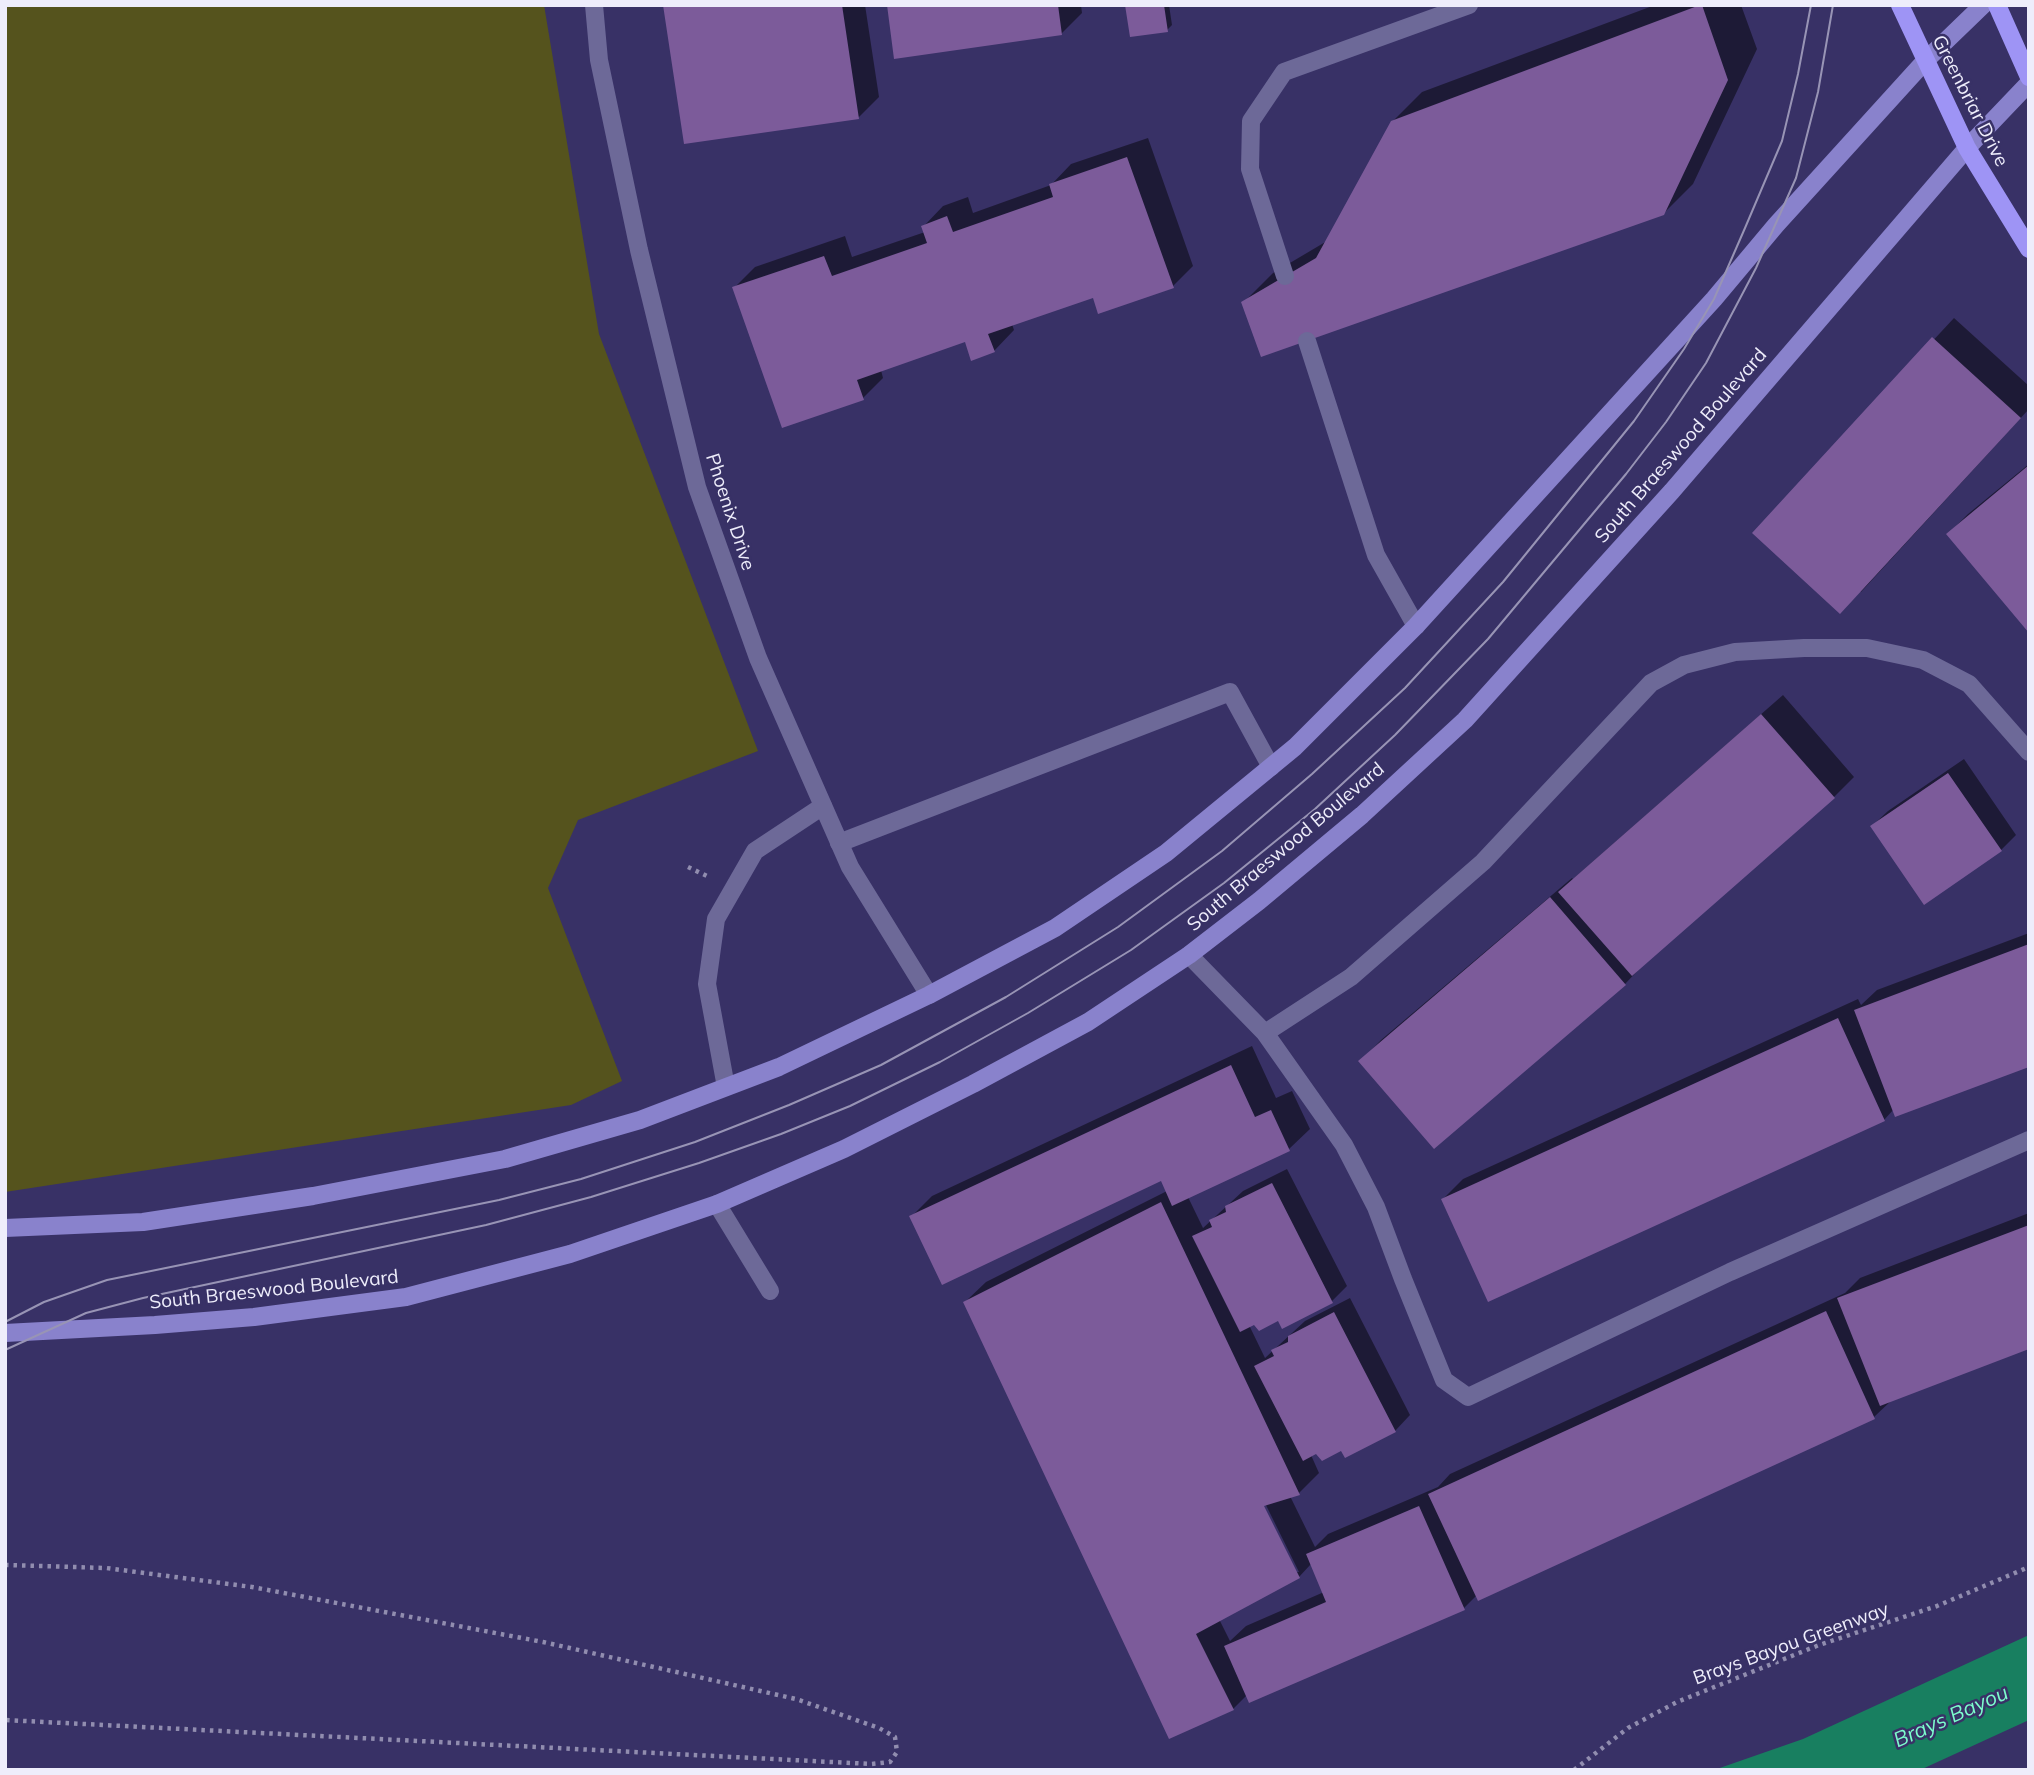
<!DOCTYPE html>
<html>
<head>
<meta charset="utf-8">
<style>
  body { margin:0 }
  #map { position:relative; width:2034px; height:1775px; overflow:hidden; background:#383166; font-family:Mulish,sans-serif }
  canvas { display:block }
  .frame { position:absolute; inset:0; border:7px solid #eeedfb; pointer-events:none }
</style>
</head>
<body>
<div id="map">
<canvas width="2034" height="1775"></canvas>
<div class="frame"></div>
</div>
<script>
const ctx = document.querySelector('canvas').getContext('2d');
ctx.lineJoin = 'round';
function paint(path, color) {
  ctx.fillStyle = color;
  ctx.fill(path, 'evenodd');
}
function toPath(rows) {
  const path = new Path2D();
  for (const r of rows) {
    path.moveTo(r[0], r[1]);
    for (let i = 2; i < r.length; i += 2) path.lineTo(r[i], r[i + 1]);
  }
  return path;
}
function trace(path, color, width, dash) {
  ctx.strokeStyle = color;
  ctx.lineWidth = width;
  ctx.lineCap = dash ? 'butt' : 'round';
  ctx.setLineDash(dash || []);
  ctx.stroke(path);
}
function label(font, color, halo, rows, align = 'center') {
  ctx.font = font + ' Mulish,sans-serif';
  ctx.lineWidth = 5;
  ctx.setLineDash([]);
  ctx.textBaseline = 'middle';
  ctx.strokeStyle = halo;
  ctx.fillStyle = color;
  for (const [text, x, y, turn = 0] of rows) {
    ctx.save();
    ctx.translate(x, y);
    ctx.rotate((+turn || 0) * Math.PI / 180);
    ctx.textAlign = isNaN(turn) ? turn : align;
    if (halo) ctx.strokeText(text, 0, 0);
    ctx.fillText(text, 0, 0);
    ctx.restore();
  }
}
paint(toPath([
  [5,5,544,5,599,334,758,751,578,820,548,888,622,1081,571,1105,5,1192]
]), '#55531d');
paint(toPath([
  [2029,1635,2029,1720,1920,1770,1714,1770,1803,1739]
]), '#187f60');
paint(toPath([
  [665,5,865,5,879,97,859,117],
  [889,5,1081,5,1082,13,1061,34],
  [1127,5,1169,5,1172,25,1167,30],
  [1655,5,1741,5,1757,49,1693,184,1663,214,1243,303,1273,273,1327,241,1392,122,1422,92],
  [1148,138,1193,266,1173,286,1094,296,1012,324,1014,330,994,351,966,340,881,370,883,378,863,398,734,288,755,267,845,236,852,257,925,232,923,227,943,206,968,197,973,213,1051,185,1071,164],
  [1954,318,2029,386,2029,409,1861,592,1754,533],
  [2029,464,2029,630,1948,534,1968,514],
  [1783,695,1854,777,1834,797,1645,963,1625,984,1434,1146,1361,1061,1381,1040,1572,878,1573,879],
  [1964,759,2016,835,2001,850,1872,826,1888,811],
  [2029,933,2029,1065,1894,1109,1884,1120,1443,1199,1463,1179,1858,999,1861,1005,1877,990],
  [1252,1046,1276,1098,1292,1091,1310,1129,1289,1149,1188,1197,1203,1228,1243,1191,1287,1169,1347,1286,1332,1301,1279,1319,1249,1325,1265,1358,1305,1321,1350,1298,1410,1415,1395,1431,1342,1449,1317,1452,1311,1455,1319,1473,1299,1493,1290,1496,1315,1547,1328,1534,1438,1487,1450,1474,1845,1293,1860,1278,2029,1213,2029,1347,1893,1399,1874,1417,1478,1599,1477,1595,1464,1608,1247,1695,1233,1709,965,1302,986,1282,1167,1191,1161,1179,911,1217,932,1196],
  [1262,1497,1299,1572,1295,1572,1259,1499],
  [1311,1564,1324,1592,1246,1626,1230,1641,1219,1619,1299,1577]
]), '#0007');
paint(toPath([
  [663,5,842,5,859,119,684,144],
  [887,5,1058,5,1062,35,894,59],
  [1125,5,1164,5,1168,32,1130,37],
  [1700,5,1702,5,1728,80,1664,215,1261,357,1241,302,1316,258,1391,121],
  [1127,157,1174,288,1098,314,1093,298,988,334,995,352,971,361,965,342,857,380,864,400,782,428,732,287,824,256,832,276,927,243,921,226,947,216,953,232,1053,197,1049,184],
  [1932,337,2021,418,1840,614,1752,533],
  [2029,465,2029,633,1946,534],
  [1761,714,1835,798,1632,976,1558,892],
  [1948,773,2002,851,1924,905,1870,826],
  [1550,897,1626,985,1434,1149,1358,1061],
  [2029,944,2029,1067,1895,1117,1854,1010],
  [1838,1018,1885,1121,1488,1302,1441,1199],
  [1231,1065,1255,1117,1271,1110,1290,1151,1172,1206,1161,1181,942,1285,909,1216],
  [1272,1183,1333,1303,1282,1329,1278,1321,1259,1331,1254,1325,1240,1332,1192,1236,1212,1227,1209,1220,1226,1212,1225,1206],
  [1161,1202,1300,1495,1264,1506,1300,1578,1196,1634,1234,1710,1169,1739,963,1302],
  [2029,1225,2029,1349,1880,1406,1837,1298],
  [1826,1311,1875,1419,1478,1601,1428,1494],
  [1334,1312,1396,1432,1345,1458,1341,1451,1322,1461,1316,1454,1303,1461,1254,1366,1274,1356,1271,1350,1288,1342,1288,1336],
  [1419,1506,1465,1610,1249,1703,1224,1646,1326,1602,1306,1554]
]), '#7c5b9a');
trace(toPath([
  [688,867,709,877],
  [5,1565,106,1568,252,1587,543,1642,796,1699,879,1728,895,1737,897,1752,890,1762,871,1764,5,1720],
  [1574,1770,1628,1728,1677,1702,1819,1645,1937,1606,2029,1567]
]), '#918daf', 4.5, [3.5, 5]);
trace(toPath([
  [1285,276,1250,169,1251,121,1284,72,1469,5],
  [1307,341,1376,555,1416,626],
  [839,843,1230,692,1271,767],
  [1189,955,1265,1033,1344,1145,1376,1207,1403,1279,1444,1380,1468,1397,1730,1272,2029,1140],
  [1265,1033,1351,977,1483,862,1651,683,1684,665,1735,652,1804,648,1867,648,1923,660,1969,684,2029,752],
  [726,1087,707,984,716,919,755,851,823,806],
  [717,1204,770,1291]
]), '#6d6998', 18);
trace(toPath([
  [594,5,599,60,639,250,697,487,758,658,850,867,929,995]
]), '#6d6998', 18);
trace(toPath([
  [5,1228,143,1222,313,1196,505,1159,640,1120,779,1067,929,995,1055,928,1166,853,1295,747,1416,626,1714,299,1776,225,1925,61,1983,5],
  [5,1333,155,1325,254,1317,406,1297,570,1254,717,1204,844,1149,973,1084,1088,1022,1189,955,1259,901,1362,815,1465,720,1672,491,1967,148,2029,83]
]), '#8982cc', 18);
trace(toPath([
  [1900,5,1967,148,2029,249],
  [1997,5,2029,77]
]), '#9e94f5', 18);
trace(toPath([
  [5,1322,44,1302,107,1280,499,1200,581,1179,695,1142,789,1105,881,1065,1006,997,1118,927,1222,851,1312,774,1405,688,1503,582,1634,421,1684,349,1714,299,1745,228,1782,141,1798,74,1811,5],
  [5,1350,86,1313,143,1298,486,1225,591,1197,699,1163,781,1134,850,1106,940,1062,1028,1013,1131,950,1224,883,1315,809,1395,735,1488,639,1626,474,1666,422,1706,363,1756,268,1796,178,1818,92,1833,5]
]), '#9894b5', 2);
label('19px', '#eeedfb', '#383166', [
  ["Greenbriar Drive",1970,101,63],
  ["South Braeswood Boulevard",1681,446,-49],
  ["Phoenix Drive",730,512,72],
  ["South Braeswood Boulevard",1286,847,-40],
  ["South Braeswood Boulevard",274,1290,-6],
  ["Brays Bayou Greenway",1791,1644,-20]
]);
label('italic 21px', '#7cfbcc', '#383166', [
  ["Brays Bayou",1951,1717,-24]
]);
</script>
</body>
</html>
